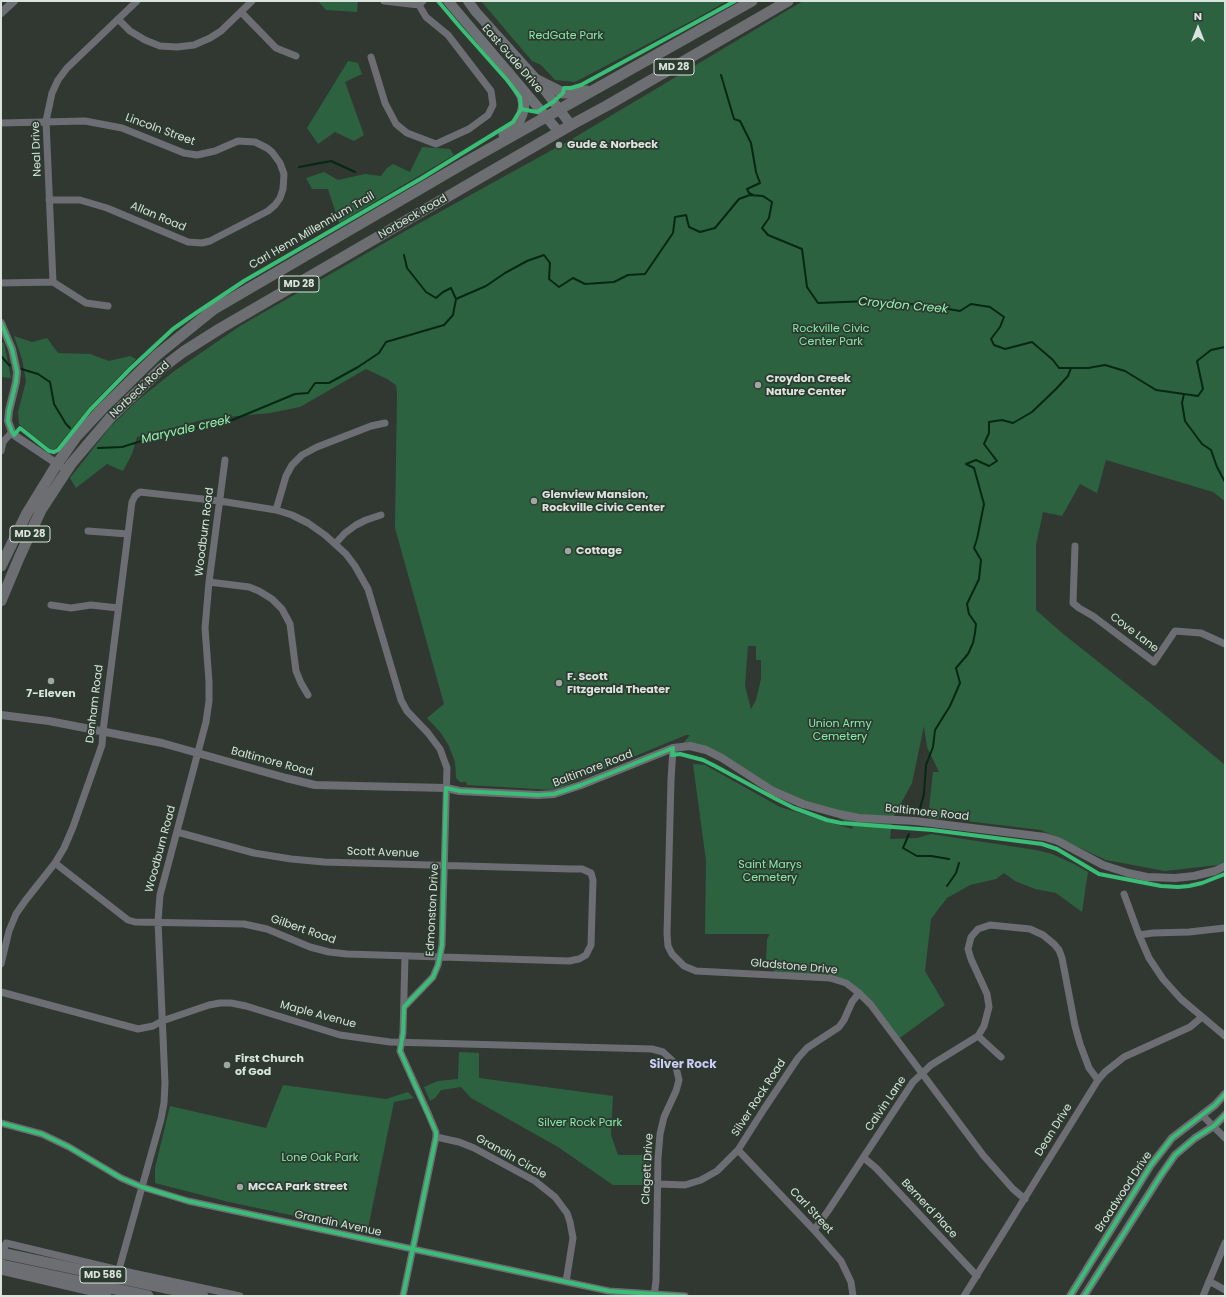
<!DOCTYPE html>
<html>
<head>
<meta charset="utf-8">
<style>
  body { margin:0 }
  #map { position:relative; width:1226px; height:1297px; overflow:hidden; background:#303831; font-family:Poppins,sans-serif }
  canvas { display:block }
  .frame { position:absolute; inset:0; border:2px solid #dae3dc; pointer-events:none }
  .north { position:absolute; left:1178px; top:8px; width:40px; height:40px; -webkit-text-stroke:3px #2c3b30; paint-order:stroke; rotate:0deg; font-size:11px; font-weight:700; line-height:16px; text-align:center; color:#dae3dc }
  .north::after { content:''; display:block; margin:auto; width:14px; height:18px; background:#dae3dc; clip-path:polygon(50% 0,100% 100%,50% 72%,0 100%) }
</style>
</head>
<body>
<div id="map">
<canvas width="1226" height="1297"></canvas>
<div class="frame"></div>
<div class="north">N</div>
</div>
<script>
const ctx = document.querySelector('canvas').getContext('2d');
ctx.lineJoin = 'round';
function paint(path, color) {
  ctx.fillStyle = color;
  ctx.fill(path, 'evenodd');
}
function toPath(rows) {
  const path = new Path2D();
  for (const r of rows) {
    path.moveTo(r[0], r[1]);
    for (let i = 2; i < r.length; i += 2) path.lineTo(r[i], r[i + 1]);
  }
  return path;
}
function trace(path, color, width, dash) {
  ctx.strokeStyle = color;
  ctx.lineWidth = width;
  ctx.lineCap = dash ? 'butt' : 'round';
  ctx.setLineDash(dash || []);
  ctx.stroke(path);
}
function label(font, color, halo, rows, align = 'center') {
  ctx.font = font + ' Poppins,sans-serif';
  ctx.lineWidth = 3.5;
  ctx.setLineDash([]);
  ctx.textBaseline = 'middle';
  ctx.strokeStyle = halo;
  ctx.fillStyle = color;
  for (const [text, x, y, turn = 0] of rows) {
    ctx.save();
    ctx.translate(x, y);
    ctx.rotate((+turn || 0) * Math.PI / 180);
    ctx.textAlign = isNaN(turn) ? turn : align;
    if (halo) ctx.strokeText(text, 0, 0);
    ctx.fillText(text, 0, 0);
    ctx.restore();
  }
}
paint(toPath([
  [318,1,358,1,357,12,326,10],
  [481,1,727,1,697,18,575,82,555,80,541,65,532,61],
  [803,1,1225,1,1225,501,1213,492,1106,460,1097,493,1080,484,1062,516,1043,512,1036,545,1036,610,1062,633,1154,706,1225,765,1225,861,1218,865,1165,871,1106,860,1041,830,958,820,928,818,933,772,939,772,927,747,924,726,912,783,892,820,890,839,917,838,931,834,1036,850,1052,854,1074,864,1088,872,1082,912,1056,893,1035,889,1015,881,1004,873,996,879,970,885,947,898,931,919,925,971,945,1005,897,1040,871,1005,846,983,774,975,774,964,766,963,767,939,770,934,705,934,706,861,693,764,705,765,780,807,852,829,853,827,830,812,803,804,722,758,681,746,690,735,686,735,554,790,467,785,466,782,460,782,456,778,455,762,449,746,441,733,427,718,444,704,395,528,397,394,396,385,387,379,366,369,300,407,270,413,206,419,137,437,132,454,123,471,107,464,76,488,70,478,110,427,138,400,173,372,240,326,407,230,572,139],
  [748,646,756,646,756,660,761,660,761,679,756,700,751,709,745,686],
  [348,61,358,63,362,74,345,82,364,135,354,141,335,132,318,144,307,128],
  [422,147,450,149,454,155,339,223,328,189,312,189,306,178,324,172,338,180,365,174,381,176,387,168,393,164,410,172],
  [14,336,32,342,47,338,58,353,90,354,109,361,130,356,136,359,91,405,57,447,55,449,50,449,19,424,18,412,26,381,22,359],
  [1,342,4,343,11,378,1,377],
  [459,1052,479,1053,479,1078,613,1096,611,1135,618,1155,649,1155,649,1185,613,1185,558,1147,471,1098,461,1087,441,1090,435,1098,430,1101,424,1087,438,1081,458,1079],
  [283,1085,386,1099,408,1092,414,1098,394,1102,367,1233,361,1230,229,1202,155,1183,155,1168,170,1106,266,1128]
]), '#2d6240');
trace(toPath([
  [721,75,734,119,740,121,751,143,756,172,760,183,747,189,749,193,753,195],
  [299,167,331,161,355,172],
  [404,255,407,268,426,292,436,298,443,292,451,288,456,299],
  [1,356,9,365,14,366],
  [18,368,38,374,50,382,54,404,66,424,70,428],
  [1184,394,1182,403,1185,421,1202,444,1211,450,1217,467,1225,482],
  [98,448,122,447,164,434,230,421,295,394,308,393,315,383,329,383,358,367,379,353,386,342,444,325,453,315,456,299,486,286,505,273,527,261,544,255,550,263,549,279,559,287,573,278,585,284,614,282,628,275,645,274,673,233,675,217,686,215,689,227,700,232,715,228,739,199,750,195,763,196,772,202,769,218,762,228,768,235,802,249,807,287,818,303,870,301,924,305,960,311,971,304,990,307,1004,317,1000,327,991,339,994,345,1005,349,1032,342,1053,360,1059,368,1088,368,1105,365,1125,371,1156,390,1198,396,1203,389,1197,361,1211,350,1225,347],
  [919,812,924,794,926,765,933,747,935,730,950,706,960,683,956,668,968,654,973,643,975,633,976,624,969,614,967,604,979,579,981,560,974,548,977,539,984,504,974,468,966,464,976,460,989,466,997,461,984,444,989,433,989,422,1002,420,1013,423,1032,412,1056,389,1068,376,1071,368],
  [909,834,903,848,917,856,931,856,949,859],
  [947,886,956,873,959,863]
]), '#052813', 2);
trace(toPath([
  [384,1,419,5,423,1],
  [241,12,276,48,296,56],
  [118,19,130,31,145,40,160,46,177,47,194,45,210,38,221,31,252,1],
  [371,57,385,103,396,124,407,133,436,144,469,129,488,115,493,105,491,91,448,35,426,17,419,5],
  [1,123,85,121,122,128,184,153,197,155,215,151,238,141,255,142,267,148,272,152,280,163,284,174,283,189,280,198,275,205,268,211,210,241,202,243,188,242,107,208,80,200,49,200],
  [53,282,46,121,52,93,58,80,67,68,137,1],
  [1,283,53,282,86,303,108,306],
  [1,451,3,442,12,432],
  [276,510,286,476,292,465,302,455,317,447,371,426,385,423],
  [88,531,128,534],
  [335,544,345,533,356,525,366,520,381,515],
  [1075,546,1073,603,1079,608,1093,616,1154,662,1175,631,1201,633,1225,644],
  [209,582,249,587,259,591,272,599,282,609,290,624,296,671,301,683,308,695],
  [51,605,71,608,91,605,118,608],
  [673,748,671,780,667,934,668,946,672,954,684,966,696,971,830,978,846,983,859,993,871,1005,983,1155,1013,1189,1025,1199],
  [55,863,128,920,135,922,244,924,267,929,310,947,329,952,347,954,569,961,579,959,586,955,591,945,593,880,591,873,582,869,571,869,324,862,291,859,254,853,177,832],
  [1124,894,1139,935,1149,958,1163,979,1181,999,1225,1036],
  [1139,935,1153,933,1189,932,1225,928],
  [1,964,9,931,16,914,25,901,55,863,64,848,73,827,102,745,103,731,132,502,135,496,140,492,220,501,276,510,292,515,308,523,325,535,346,554,355,566,368,589,401,700,407,711,428,733,440,749,447,768,442,945,438,965,433,977,404,1007],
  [1,992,138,1029,153,1026,162,1021,209,1005,220,1003,231,1003,246,1006,340,1035,390,1042,652,1049,663,1052,675,1063,679,1080,676,1091,664,1117,660,1134,658,1158,656,1281,654,1296],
  [978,1036,1001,1057],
  [1202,1115,1225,1138],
  [1,1123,42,1134,69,1147,121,1178,142,1187,188,1201,609,1291,685,1296],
  [436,1137,459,1142,474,1148,535,1181,555,1197,567,1213,570,1222,573,1238,566,1282],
  [738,1150,814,1230,841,1261,851,1282,853,1296],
  [864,1158,876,1168,977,1276],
  [658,1184,685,1185,701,1180,717,1171,738,1150,764,1109,798,1058,807,1048,839,1027,844,1020,852,1002,859,993],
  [814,1230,828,1211,913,1082,931,1065,978,1036,984,1026,989,1007,987,994,971,959,968,949,971,937,978,929,990,925,1030,929,1043,935,1054,944,1059,950,1062,958,1075,1026,1080,1044,1089,1068,1098,1080],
  [1,1257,6,1243,119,1270,240,1296],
  [1,1271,108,1296],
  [116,1280,161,1119,164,1103,165,1083,158,921,160,895,206,722,209,701,209,682,205,628,209,582,225,460],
  [1209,1281,1225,1290],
  [403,1296,436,1137,436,1132,428,1113,400,1051,403,1033,405,956],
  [964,1296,1098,1080,1105,1072,1124,1057,1190,1027,1202,1017],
  [1203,1296,1225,1243]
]), '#6c6e73', 7);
trace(toPath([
  [1,13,14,1],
  [1,323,12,349,17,372,16,382,9,411,8,421,12,432,14,435,62,467],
  [1,715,49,721,162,743,286,778,315,785,446,788,460,791,538,795,554,794,581,785,673,748,690,746,706,750,722,758,773,791,803,804,839,814,859,818,915,821,1045,837,1058,841,1103,865,1128,873,1147,877,1175,878,1194,876,1215,871,1225,866],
  [1070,1296,1151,1165,1172,1138,1215,1105,1225,1094],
  [1084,1296,1161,1175,1175,1155,1195,1138,1214,1126,1225,1115]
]), '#6c6e73', 8);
trace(toPath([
  [448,1,559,132],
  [468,1,476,12,537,80,571,125]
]), '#6d7075', 10);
trace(toPath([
  [537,80,563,93,575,93,587,91],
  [504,135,518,123,522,114,524,104,522,96,508,72],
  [1,566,27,513,57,464,76,437,103,408,157,355,214,309,466,162,752,1],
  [1,601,19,558,41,510,71,464,110,418,162,368,183,352,221,328,571,125,608,105,788,1],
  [1,1253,203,1296],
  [1,1265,148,1296]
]), '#6c6e72', 11);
trace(toPath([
  [521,109,537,112,553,102,563,93,564,88,571,88,581,85,735,1],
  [1,323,12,349,17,372,16,382,9,411,8,421,12,432,14,435,20,428,49,451,54,452,58,450,90,410,130,369,173,329,196,313,244,281,422,178,513,122,521,109,520,97,507,80,460,27,438,1],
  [1,1123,42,1134,69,1147,121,1178,142,1187,188,1201,609,1291,685,1296],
  [403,1296,436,1137,436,1132,400,1051,403,1033,404,1007,433,977,438,965,442,945,446,788,460,791,538,795,554,794,581,785,673,748,672,755,680,754,703,760,715,766,774,798,794,808,827,820,841,823,932,830,1042,844,1057,849,1099,874,1161,886,1178,887,1189,886,1202,883,1225,874],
  [1070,1296,1151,1165,1172,1138,1215,1105,1225,1094],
  [1084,1296,1161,1175,1175,1155,1195,1138,1214,1126,1225,1115]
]), '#3abd76', 4);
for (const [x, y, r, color] of [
  [559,145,4,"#9ea7a0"],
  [758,385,4,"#9ea7a0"],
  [534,501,4,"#9ea7a0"],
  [568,551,4,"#9ea7a0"],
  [51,681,4,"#9ea7a0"],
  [559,683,4,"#9ea7a0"],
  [227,1065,4,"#9ea7a0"],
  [240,1187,4,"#9ea7a0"]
]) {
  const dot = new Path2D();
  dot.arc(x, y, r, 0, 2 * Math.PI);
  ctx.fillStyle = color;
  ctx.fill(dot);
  trace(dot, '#2c3b30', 1.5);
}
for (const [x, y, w] of [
  [674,67,40],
  [299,284,40],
  [30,534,40],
  [103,1275,46]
]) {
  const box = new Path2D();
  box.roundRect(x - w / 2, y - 8, w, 16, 3);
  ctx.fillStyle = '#2c3b30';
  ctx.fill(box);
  trace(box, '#dae3dc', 1);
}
label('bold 10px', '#dae3dc', null, [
  ["MD 28",674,67],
  ["MD 28",299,284],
  ["MD 28",30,534],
  ["MD 586",103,1275]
]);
label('11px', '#8ae9a8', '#2c3b30', [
  ["RedGate Park",566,36],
  ["Rockville Civic",831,329],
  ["Center Park",831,342],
  ["Union Army",840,724],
  ["Cemetery",840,737],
  ["Saint Marys",770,865],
  ["Cemetery",770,878],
  ["Silver Rock Park",580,1123],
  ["Lone Oak Park",320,1158]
]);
label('11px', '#dae3dc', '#2c3b30', [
  ["East Gude Drive",512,59,49],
  ["Lincoln Street",160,130,20],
  ["Neal Drive",37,149,-92],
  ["Allan Road",158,217,23],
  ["Norbeck Road",413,217,-30],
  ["Carl Henn Millennium Trail",312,231,-30],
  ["Norbeck Road",140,390,-43],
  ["Woodburn Road",205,532,-83],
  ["Cove Lane",1134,633,37],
  ["Denham Road",95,704,-83],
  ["Baltimore Road",272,762,15],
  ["Baltimore Road",593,769,-21],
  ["Baltimore Road",927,813,6],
  ["Woodburn Road",161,849,-75],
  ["Scott Avenue",383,853,2],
  ["Edmonston Drive",433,910,-87],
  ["Gilbert Road",303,930,19],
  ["Gladstone Drive",794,967,5],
  ["Maple Avenue",318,1015,15],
  ["Silver Rock Road",759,1098,-57],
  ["Calvin Lane",886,1104,-56],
  ["Dean Drive",1054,1130,-58],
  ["Grandin Circle",511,1157,29],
  ["Clagett Drive",648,1169,-87],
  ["Broadwood Drive",1124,1192,-57],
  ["Bernerd Place",929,1209,47],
  ["Carl Street",811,1211,47],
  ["Grandin Avenue",338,1224,12]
]);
label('bold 11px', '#dae3dc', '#2c3b30', [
  ["Gude & Norbeck",567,145],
  ["Croydon Creek",766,379],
  ["Nature Center",766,392],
  ["Glenview Mansion,",542,495],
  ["Rockville Civic Center",542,508],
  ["Cottage",576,551],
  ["F. Scott",567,677],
  ["FItzgerald Theater",567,690],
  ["7-Eleven",51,694,"center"],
  ["First Church",235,1059],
  ["of God",235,1072],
  ["MCCA Park Street",248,1187]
], 'left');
label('italic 12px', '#95f4b2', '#2c3b30', [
  ["Croydon Creek",903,306,5],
  ["Maryvale creek",186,430,-13]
]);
label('bold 12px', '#cecbf6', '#2c3b30', [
  ["Silver Rock",683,1065]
]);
</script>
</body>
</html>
